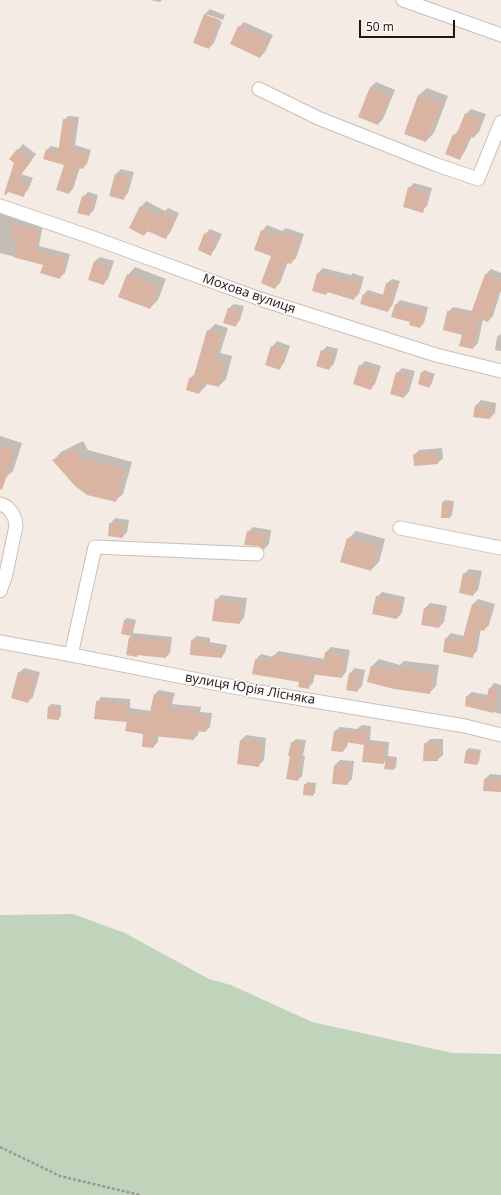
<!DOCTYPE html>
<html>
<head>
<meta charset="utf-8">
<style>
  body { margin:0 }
  #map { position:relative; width:501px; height:1195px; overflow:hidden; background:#f5ebe5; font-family:"Open Sans",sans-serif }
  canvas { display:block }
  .scale { position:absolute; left:359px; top:20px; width:96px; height:18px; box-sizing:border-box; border:2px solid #1b1715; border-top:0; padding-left:5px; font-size:12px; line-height:14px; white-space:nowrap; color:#1b1715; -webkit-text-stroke:3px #fef9f7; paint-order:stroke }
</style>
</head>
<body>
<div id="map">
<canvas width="501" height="1195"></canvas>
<div class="scale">50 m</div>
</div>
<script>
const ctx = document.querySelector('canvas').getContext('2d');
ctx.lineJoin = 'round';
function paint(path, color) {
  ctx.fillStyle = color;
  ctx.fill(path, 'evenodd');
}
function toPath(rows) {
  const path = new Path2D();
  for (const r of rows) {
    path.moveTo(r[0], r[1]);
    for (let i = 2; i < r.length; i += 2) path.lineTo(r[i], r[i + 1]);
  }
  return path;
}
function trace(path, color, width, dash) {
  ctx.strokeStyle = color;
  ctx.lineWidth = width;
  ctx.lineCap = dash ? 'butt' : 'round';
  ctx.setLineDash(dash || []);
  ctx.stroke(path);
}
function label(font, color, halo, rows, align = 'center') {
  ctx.font = font + ' "Open Sans",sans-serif';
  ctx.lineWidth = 3;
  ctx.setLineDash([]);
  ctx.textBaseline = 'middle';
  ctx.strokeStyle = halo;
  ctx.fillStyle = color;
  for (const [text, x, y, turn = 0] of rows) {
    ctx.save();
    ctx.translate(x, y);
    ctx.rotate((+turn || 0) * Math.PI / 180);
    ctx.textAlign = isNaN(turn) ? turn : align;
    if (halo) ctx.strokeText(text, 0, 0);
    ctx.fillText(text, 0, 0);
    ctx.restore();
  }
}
paint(toPath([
  [73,914,125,933,209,979,231,985,312,1022,452,1053,501,1054,501,1195,0,1195,0,915]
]), '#c0d4bb');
paint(toPath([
  [150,0,162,0,160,2],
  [210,9,225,15,223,20,206,14,206,16,222,22,214,43,209,48,205,14],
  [244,22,273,35,265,52,260,57,239,27],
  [376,82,395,90,383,119,378,124,371,87],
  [427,88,448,96,434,133,426,141,419,95],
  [471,109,486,114,479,132,474,137,472,136,464,153,459,159,454,135,459,130,466,114],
  [68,116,79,117,75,145,91,150,87,164,83,168,80,167,73,189,69,193,66,164,47,150,51,146,59,148,64,120],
  [23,144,36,154,21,174,33,178,28,190,23,195,9,191,15,163,11,159],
  [121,169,134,172,128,193,123,199,116,174],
  [414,183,432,188,427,206,422,211,409,188],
  [88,192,98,195,94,210,89,215,83,197],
  [146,201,165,211,168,208,179,213,170,233,165,238,149,230,144,235,141,207],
  [0,214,43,225,39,246,70,254,65,273,60,277,44,264,0,253],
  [267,225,282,231,286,228,304,234,296,258,291,263,288,262,280,283,275,288,272,256,262,231],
  [210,229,222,234,215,249,210,255,205,234],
  [100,257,114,261,108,279,103,284,94,262],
  [135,267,166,279,158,300,150,308,128,275],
  [323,268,351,275,353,273,364,277,359,294,353,299,329,291,326,294,318,273],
  [491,269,501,273,501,290,493,316,488,321,483,319,478,343,473,348,448,312,453,307,473,311,486,274],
  [392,279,400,281,392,306,388,310,364,294,368,290,384,295,387,283],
  [400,300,428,307,424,323,420,327,411,322,396,305],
  [234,304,244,306,240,320,235,326,228,309],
  [215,324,228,328,220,353,232,356,226,379,219,386,207,383,206,386,199,393,190,378,196,373,208,331],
  [501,334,501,351,495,350,497,337],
  [277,341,290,346,284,363,279,369,272,347],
  [327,346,338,349,334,364,329,369,322,351],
  [365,361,381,366,375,384,370,389,360,366],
  [402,368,415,371,409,392,404,397,397,373],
  [424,370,435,374,431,385,429,387,422,373],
  [481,400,496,403,495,413,490,418,476,405],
  [0,436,22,443,13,471,5,478,0,477],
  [83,441,88,450,132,462,123,494,115,501,54,460,61,452],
  [442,448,443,458,438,463,414,455,419,450],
  [445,500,454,501,452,515,450,517,443,502],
  [115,518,129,520,127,532,122,537,110,524],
  [253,527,271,530,269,544,264,549,248,532],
  [356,531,385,539,379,562,371,570,348,539],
  [469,569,482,571,478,590,473,595,464,574],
  [382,592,405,597,402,613,397,618,377,597],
  [221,595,247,598,244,618,239,623,216,600],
  [478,599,495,604,489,625,484,630,481,629,477,651,472,656,446,638,451,633,464,636,473,604],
  [430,603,447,606,444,622,439,627,422,624,425,608],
  [127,618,136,620,133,633,172,637,170,653,166,657,139,654,137,656,130,637,132,635,122,633,125,620],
  [197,636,210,638,210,642,227,645,225,653,221,657,192,640],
  [331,647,350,650,346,672,342,677,315,673,313,683,308,687,300,681,256,659,261,654,273,657,278,651,325,659,326,652],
  [379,659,400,665,404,661,439,665,436,686,429,693,368,681,372,666],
  [24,668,40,672,33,697,28,702,19,673],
  [355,668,365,670,362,686,357,691,350,673],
  [494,683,501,685,501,714,466,705,467,696,472,692,488,695,490,688],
  [159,690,175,693,172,704,201,707,200,712,212,713,210,727,206,731,199,730,198,735,194,739,158,736,158,742,153,747,144,733,128,721,97,702,101,697,130,699,130,708,151,711,155,694],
  [51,704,61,705,61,716,58,719,49,707],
  [362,725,371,726,370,740,389,742,388,756,397,757,396,767,394,769,386,760,383,763,365,744,348,742,347,747,343,751,332,750,335,731,340,727,357,729],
  [246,735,266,738,264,760,259,765,241,740],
  [296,739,306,740,303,756,305,756,302,776,298,780,292,743],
  [430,739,443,739,443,755,437,760,425,744],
  [469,748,481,750,479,762,477,764,467,751],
  [340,760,354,761,352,779,347,784,335,765],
  [490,774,501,775,501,791,485,779],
  [307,782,316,783,315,793,313,795,305,785]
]), '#0003');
paint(toPath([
  [204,14,220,20,209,49,193,43],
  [238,26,269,40,260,58,230,44],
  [370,87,390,95,378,125,358,117],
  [418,95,441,103,426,142,404,134],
  [465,113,481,119,474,138,469,136,460,160,445,154,453,134,456,136],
  [63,119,75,121,71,149,88,154,83,169,78,168,69,194,56,190,64,165,43,159,46,149,58,153],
  [17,149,32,160,17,180,28,183,24,197,8,192,6,195,4,194,14,163,9,159],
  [115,174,129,177,124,200,109,196],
  [408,187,428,193,423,213,403,207],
  [82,196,94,200,89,216,77,213],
  [140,206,160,216,162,212,175,218,166,239,147,231,144,236,129,228],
  [13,223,39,230,35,250,66,259,60,279,40,273,43,265,13,257,18,238,9,235],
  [261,230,278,236,280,232,300,239,291,264,285,262,275,289,261,283,271,256,254,250],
  [204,233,217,239,211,256,198,250],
  [94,261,109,266,104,285,88,280],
  [317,273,346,280,347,278,360,282,354,300,327,292,326,295,312,291],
  [127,274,159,286,150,309,118,297],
  [485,274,501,280,501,292,498,291,488,322,480,319,473,349,459,346,462,335,443,330,447,311,470,316],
  [386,283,396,285,388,312,360,304,363,294,382,299],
  [395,304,424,311,420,328,409,325,410,322,391,317],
  [228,308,240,311,236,327,223,323],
  [207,330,222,335,214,360,226,363,219,387,203,383,199,394,186,390,189,378,193,379],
  [271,346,286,351,280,370,265,365],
  [321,350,334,354,329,370,316,366],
  [359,365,377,371,371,390,353,384],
  [396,372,410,376,404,398,390,394],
  [421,372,433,376,429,388,418,384],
  [475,405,492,407,490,419,473,417],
  [0,446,15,450,2,490,0,489],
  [75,448,80,458,125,469,116,502,87,495,75,486,52,460],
  [437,452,438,464,414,466,413,454],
  [442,502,452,503,450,518,441,518],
  [109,523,124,525,123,538,108,536],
  [247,531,267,534,264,550,262,548,258,546,244,545],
  [347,538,378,547,371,571,340,562],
  [463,573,477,576,473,596,459,593],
  [376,596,401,602,397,619,372,614],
  [215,599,242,603,240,624,212,621],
  [472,604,491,609,484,631,478,629,473,658,443,652,445,638,462,641],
  [424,608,442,610,439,628,421,625],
  [124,620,134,622,131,636,121,634],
  [129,637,168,641,166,658,137,655,137,657,126,655],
  [191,640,207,642,206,646,223,649,222,658,190,655],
  [325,652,345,655,342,678,311,674,309,689,298,687,299,682,252,674,255,659,271,662,273,655,323,664],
  [371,666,396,672,397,668,432,672,430,694,394,689,367,682],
  [18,672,36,677,28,703,11,698],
  [349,673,360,675,357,692,346,690],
  [489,688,498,690,493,713,465,706,466,696,486,700],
  [154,694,171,697,169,708,197,711,196,716,208,717,206,732,195,731,194,740,154,736,154,748,142,747,143,734,125,731,127,722,94,719,96,701,126,704,126,712,149,716],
  [48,706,59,707,59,720,47,719],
  [356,729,368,730,366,744,385,746,384,764,362,762,364,745,345,742,343,752,331,751,334,731,356,734],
  [240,740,262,742,259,767,237,764],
  [291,742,302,744,300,760,302,760,298,781,286,779,290,756,288,756],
  [424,743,439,744,438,761,423,761],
  [466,750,479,752,477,765,464,763],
  [386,758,395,759,394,770,384,769],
  [334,765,349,766,348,785,332,784],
  [484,779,501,780,501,792,483,791],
  [304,784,314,785,313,796,303,795]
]), '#d9b4a2');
const minor = toPath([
  [403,0,501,35],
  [259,89,318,118,437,165,478,179,501,122],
  [0,206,88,236,263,300,436,355,501,371],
  [0,504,7,507,12,513,15,519,16,526,6,574,0,591],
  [400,528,501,548],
  [0,642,77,656,254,691,465,726,501,735],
  [71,655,95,547,257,554]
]);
trace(minor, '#c9beb9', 15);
trace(toPath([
  [0,1147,60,1176,140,1195]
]), '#9f9793', 2.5, [3, 2]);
trace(minor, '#fff', 13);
label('13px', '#1b1715', '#fef9f7', [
  ["Мохова вулиця",249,294,19],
  ["вулиця Юрія Лісняка",250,689,10]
]);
</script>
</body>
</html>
